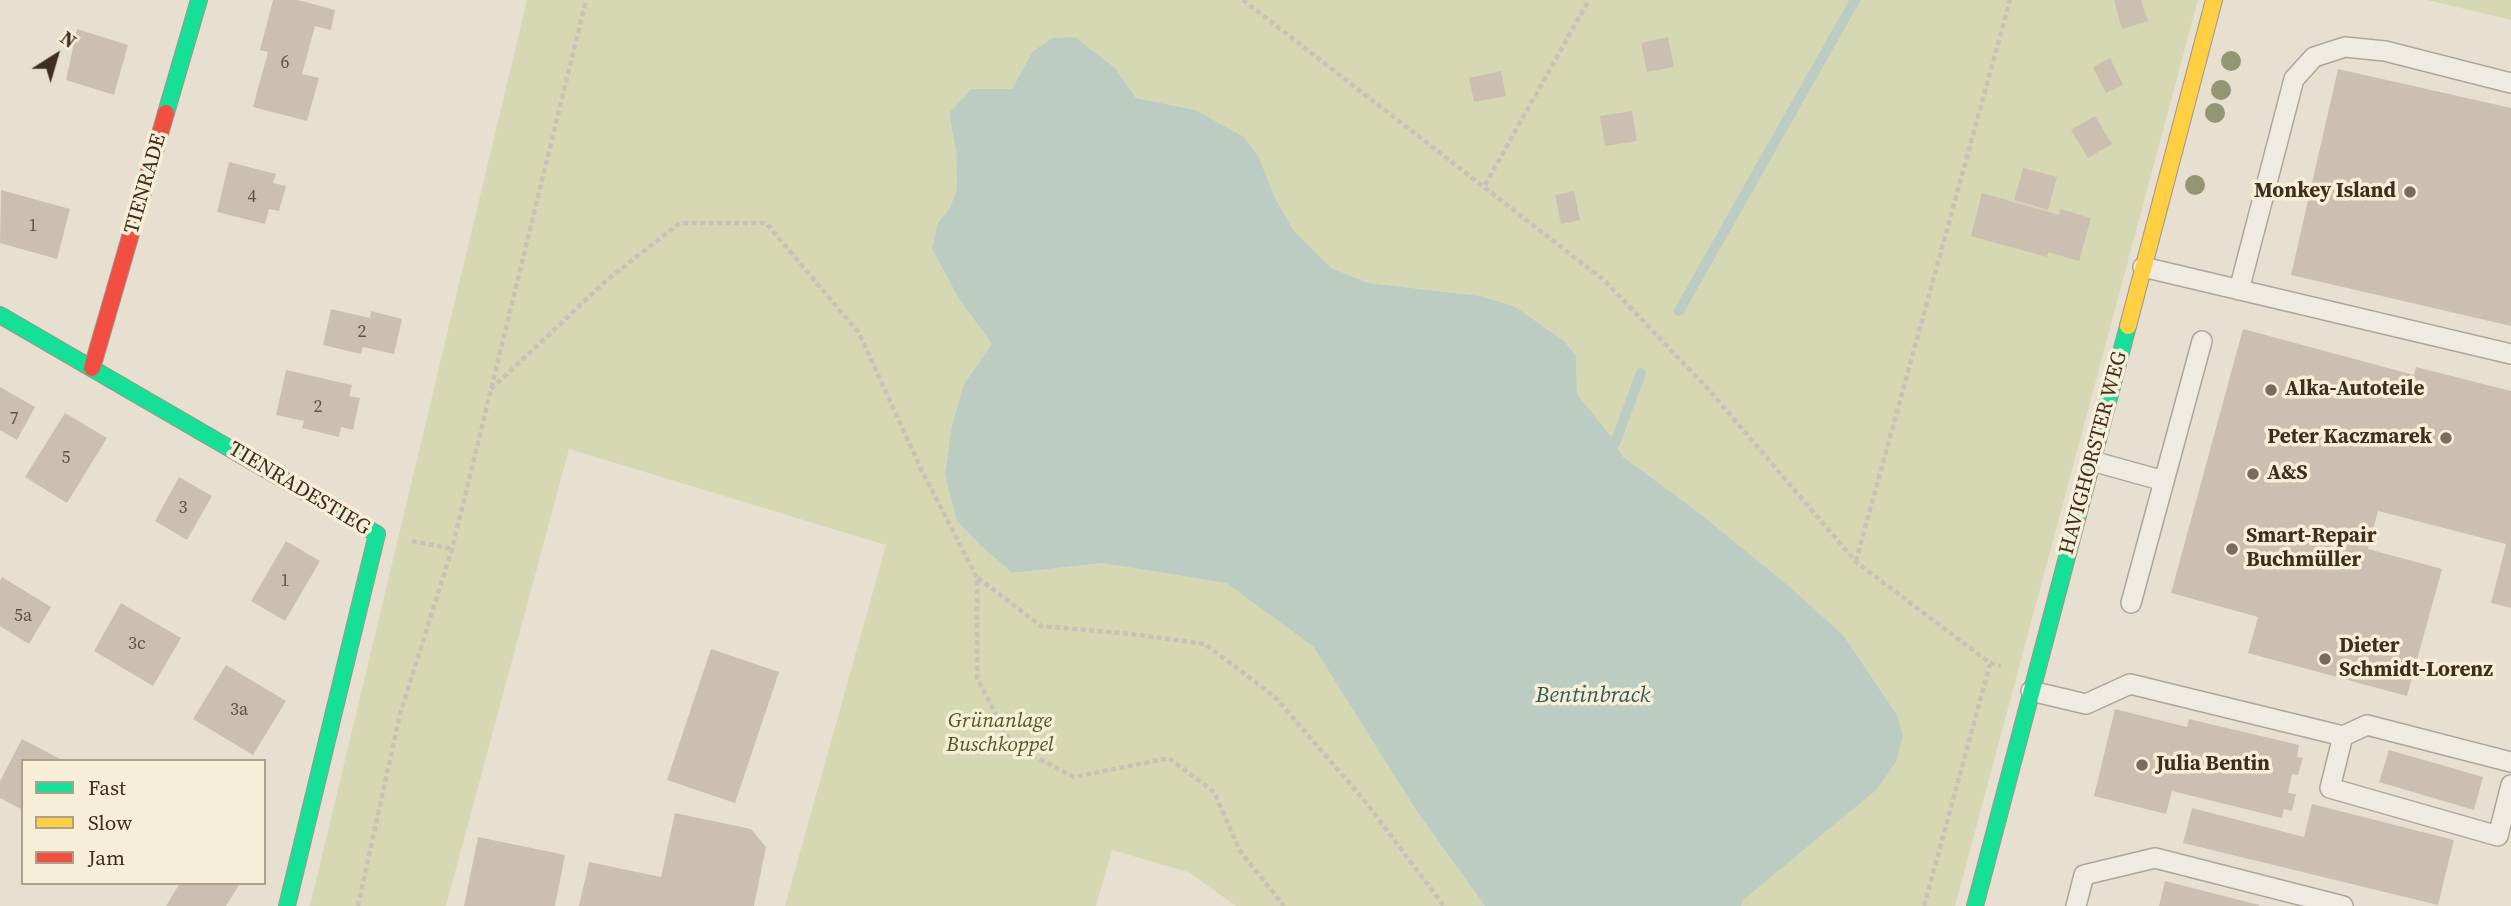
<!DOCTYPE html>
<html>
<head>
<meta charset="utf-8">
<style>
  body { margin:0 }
  #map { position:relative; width:2511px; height:906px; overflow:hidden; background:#e7e0d1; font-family:"Source Serif 4",serif }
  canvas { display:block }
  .legend { position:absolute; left:21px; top:759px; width:245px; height:126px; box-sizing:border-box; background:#f7eed8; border:2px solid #ada18e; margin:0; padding:9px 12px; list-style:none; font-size:21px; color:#3d2e20 }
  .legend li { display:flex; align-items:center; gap:14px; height:35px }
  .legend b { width:35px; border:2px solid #ada18e }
  .north { position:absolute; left:21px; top:21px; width:70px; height:70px; -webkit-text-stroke:5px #f7eed8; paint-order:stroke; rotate:37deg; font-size:19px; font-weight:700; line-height:28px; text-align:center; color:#3d2e20 }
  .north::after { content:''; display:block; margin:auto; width:24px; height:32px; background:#3d2e20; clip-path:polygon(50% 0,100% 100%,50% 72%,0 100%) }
</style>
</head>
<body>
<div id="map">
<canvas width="2511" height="906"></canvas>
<ul class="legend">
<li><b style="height:9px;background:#16e098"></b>Fast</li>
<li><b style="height:9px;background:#ffcf43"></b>Slow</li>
<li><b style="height:9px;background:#f24e42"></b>Jam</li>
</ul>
<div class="north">N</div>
</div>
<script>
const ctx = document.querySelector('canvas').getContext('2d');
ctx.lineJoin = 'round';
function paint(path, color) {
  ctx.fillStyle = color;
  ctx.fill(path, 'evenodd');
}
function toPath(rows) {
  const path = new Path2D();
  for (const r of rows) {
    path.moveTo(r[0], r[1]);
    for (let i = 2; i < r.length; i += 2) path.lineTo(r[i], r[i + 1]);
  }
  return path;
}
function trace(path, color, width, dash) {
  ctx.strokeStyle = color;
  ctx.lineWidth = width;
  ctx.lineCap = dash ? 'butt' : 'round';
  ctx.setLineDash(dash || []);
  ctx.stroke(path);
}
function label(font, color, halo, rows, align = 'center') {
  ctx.font = font + ' "Source Serif 4",serif';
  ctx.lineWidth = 7;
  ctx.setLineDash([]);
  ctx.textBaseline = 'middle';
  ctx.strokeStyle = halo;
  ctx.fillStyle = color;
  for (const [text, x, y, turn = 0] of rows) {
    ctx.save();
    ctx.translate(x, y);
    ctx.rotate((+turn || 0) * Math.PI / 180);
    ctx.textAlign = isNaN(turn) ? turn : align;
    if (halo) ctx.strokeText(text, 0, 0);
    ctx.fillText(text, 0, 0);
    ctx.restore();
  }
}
paint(toPath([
  [527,0,2198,0,1955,906,1741,906,1743,900,1897,715,1844,636,1790,587,1698,512,1622,456,1611,436,1577,394,1576,356,1564,341,1549,330,1516,307,1481,296,1368,283,1331,268,1294,231,1274,196,1195,110,1136,98,1115,68,1075,37,1065,38,1033,51,1012,89,971,89,949,113,956,152,957,189,950,208,938,223,932,249,959,299,992,344,964,384,957,521,981,546,1012,573,1102,563,1226,583,1313,645,1418,813,1485,906,1236,906,1188,872,1112,850,1096,906,785,906,886,545,569,449,446,906,310,906],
  [2427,0,2511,0,2511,20]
]), '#d6d7b3');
paint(toPath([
  [1075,37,1115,68,1136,98,1195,110,1244,137,1259,158,1274,196,1294,231,1331,268,1368,283,1481,296,1516,307,1564,341,1576,356,1577,394,1611,436,1622,456,1698,512,1790,587,1844,636,1897,715,1903,736,1896,762,1876,790,1743,900,1741,906,1485,906,1418,813,1313,646,1226,583,1102,563,1012,573,981,546,957,521,945,475,952,426,964,384,992,344,959,299,932,249,938,223,950,208,957,189,956,152,949,113,971,89,1012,89,1033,51,1053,38]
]), '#bcccc2');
trace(toPath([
  [1679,311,1855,0],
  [1615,443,1641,373]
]), '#bcccc2', 10);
paint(toPath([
  [273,0,298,0,335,10,331,30,315,26,302,74,319,78,307,121,253,107,268,52,260,50],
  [2114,0,2141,0,2148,21,2122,29],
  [77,29,128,45,114,95,66,80],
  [1668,37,1674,67,1647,72,1641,43],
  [2110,58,2123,85,2106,93,2093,67],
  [2338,69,2511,108,2511,326,2291,275],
  [1501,71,1506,96,1474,102,1469,78],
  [1632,111,1637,141,1605,146,1600,116],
  [2095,116,2112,144,2088,158,2071,130],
  [229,162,276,174,273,183,286,186,279,211,269,209,265,224,217,212],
  [2023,168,2057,177,2048,210,2014,200],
  [1,190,70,209,57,259,0,243],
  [1574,191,1580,220,1561,224,1555,195],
  [1982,193,2059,215,2060,209,2091,218,2079,261,2048,252,2047,257,1971,236],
  [331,309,370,318,371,311,402,319,394,354,363,347,361,354,323,345],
  [2243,329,2414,375,2416,367,2511,391,2511,608,2491,603,2506,544,2378,511,2368,549,2442,569,2407,696,2248,653,2258,617,2171,593],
  [286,370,352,385,349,396,360,398,353,430,341,427,339,437,302,428,304,421,276,415],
  [0,387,35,407,17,440,0,430],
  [65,413,107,438,67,503,25,477],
  [179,477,212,496,187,540,155,521],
  [286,541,320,561,285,621,251,601],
  [2,577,51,607,29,644,0,626,0,581],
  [121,603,181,638,153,686,94,651],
  [711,649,779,672,735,803,667,780],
  [226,665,286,701,253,755,193,719],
  [2115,709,2187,727,2189,719,2299,745,2297,757,2303,758,2298,775,2292,774,2288,793,2296,794,2292,811,2284,809,2282,818,2172,791,2166,814,2094,796],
  [22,739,64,761,23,761,23,810,0,798,0,781],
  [2389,750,2483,777,2474,810,2379,782],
  [2312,804,2454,840,2438,905,2183,843,2192,808,2304,837],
  [675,813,751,829,766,847,754,906,579,906,589,862,661,877],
  [478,837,565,855,555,906,464,906],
  [2165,881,2259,905,2259,906,2159,906],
  [180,883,240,883,226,906,166,906]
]), '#cbbfb2');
const lane = toPath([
  [2143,267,2511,354],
  [2239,290,2294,79,2314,57,2345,47,2385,51,2511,83],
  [2092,461,2164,481],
  [2131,603,2202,341],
  [2031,691,2086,704,2130,684,2343,736,2367,725,2511,762],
  [2343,736,2330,788,2498,836,2511,785],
  [2076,906,2084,875,2155,858,2343,906]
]);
const fast = toPath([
  [166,113,199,0],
  [0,315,377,534,287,906],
  [1975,906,2128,326]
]);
const slow = toPath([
  [2128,326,2214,0]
]);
const jam = toPath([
  [92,368,166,113]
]);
trace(lane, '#ada599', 22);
trace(fast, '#9c958a', 18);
trace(slow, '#9c958a', 18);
trace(jam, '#9c958a', 18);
trace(toPath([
  [1243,0,1605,281,1709,390,1856,562,1990,663,2001,666],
  [1485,185,1589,0],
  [491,389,608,279,680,223,766,223,859,333,922,471,977,578,977,678,1012,745,1074,777,1169,758,1214,792,1240,851,1284,906],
  [412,541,452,549],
  [1856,561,2010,0],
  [978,578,1041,626,1132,634,1205,644,1275,697,1364,800,1444,906],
  [358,906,400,714,452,549,586,0],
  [1924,906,1990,664]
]), '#c8c2b9', 4.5, [5, 3.5]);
trace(lane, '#efebe3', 19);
trace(fast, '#16e098', 16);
trace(slow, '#ffcf43', 16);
trace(jam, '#f24e42', 16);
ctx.fillStyle = '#929673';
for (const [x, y] of [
  [2231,61],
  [2221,90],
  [2215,113],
  [2195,185]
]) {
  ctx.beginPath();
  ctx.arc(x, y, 10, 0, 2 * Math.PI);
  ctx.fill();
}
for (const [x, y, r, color] of [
  [2410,192,7,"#786c5e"],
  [2271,390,7,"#786c5e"],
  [2446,438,7,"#786c5e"],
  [2253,474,7,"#786c5e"],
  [2232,549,7,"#786c5e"],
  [2325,659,7,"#786c5e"],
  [2142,765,7,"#786c5e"]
]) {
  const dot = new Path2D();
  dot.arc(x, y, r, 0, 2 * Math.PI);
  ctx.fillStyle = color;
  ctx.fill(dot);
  trace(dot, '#f7eed8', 2.5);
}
label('18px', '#605244', null, [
  ["6",285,63],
  ["4",252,197],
  ["1",33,226],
  ["2",362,332],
  ["2",318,407],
  ["7",14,419],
  ["5",66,458],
  ["3",183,508],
  ["1",285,581],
  ["5a",23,616],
  ["3c",137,644],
  ["3a",239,710]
]);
label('21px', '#3d2e20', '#f7eed8', [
  ["TIENRADE",146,184,-74],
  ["HAVIGHORSTER WEG",2094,453,-75],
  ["TIENRADESTIEG",299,489,31]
]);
label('bold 21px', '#3d2e20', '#f7eed8', [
  ["Monkey Island",2396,192,"right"],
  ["Alka-Autoteile",2285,390],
  ["Peter Kaczmarek",2432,438,"right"],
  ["A&S",2267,474],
  ["Smart-Repair",2246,537],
  ["Buchmüller",2246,561],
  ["Dieter",2339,647],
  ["Schmidt-Lorenz",2339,671],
  ["Julia Bentin",2156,765]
], 'left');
label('italic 21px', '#4d5a26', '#f7eed8', [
  ["Grünanlage",1000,722],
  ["Buschkoppel",1000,746]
]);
label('italic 23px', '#2f5d5a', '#f7eed8', [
  ["Bentinbrack",1593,696]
]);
</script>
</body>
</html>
